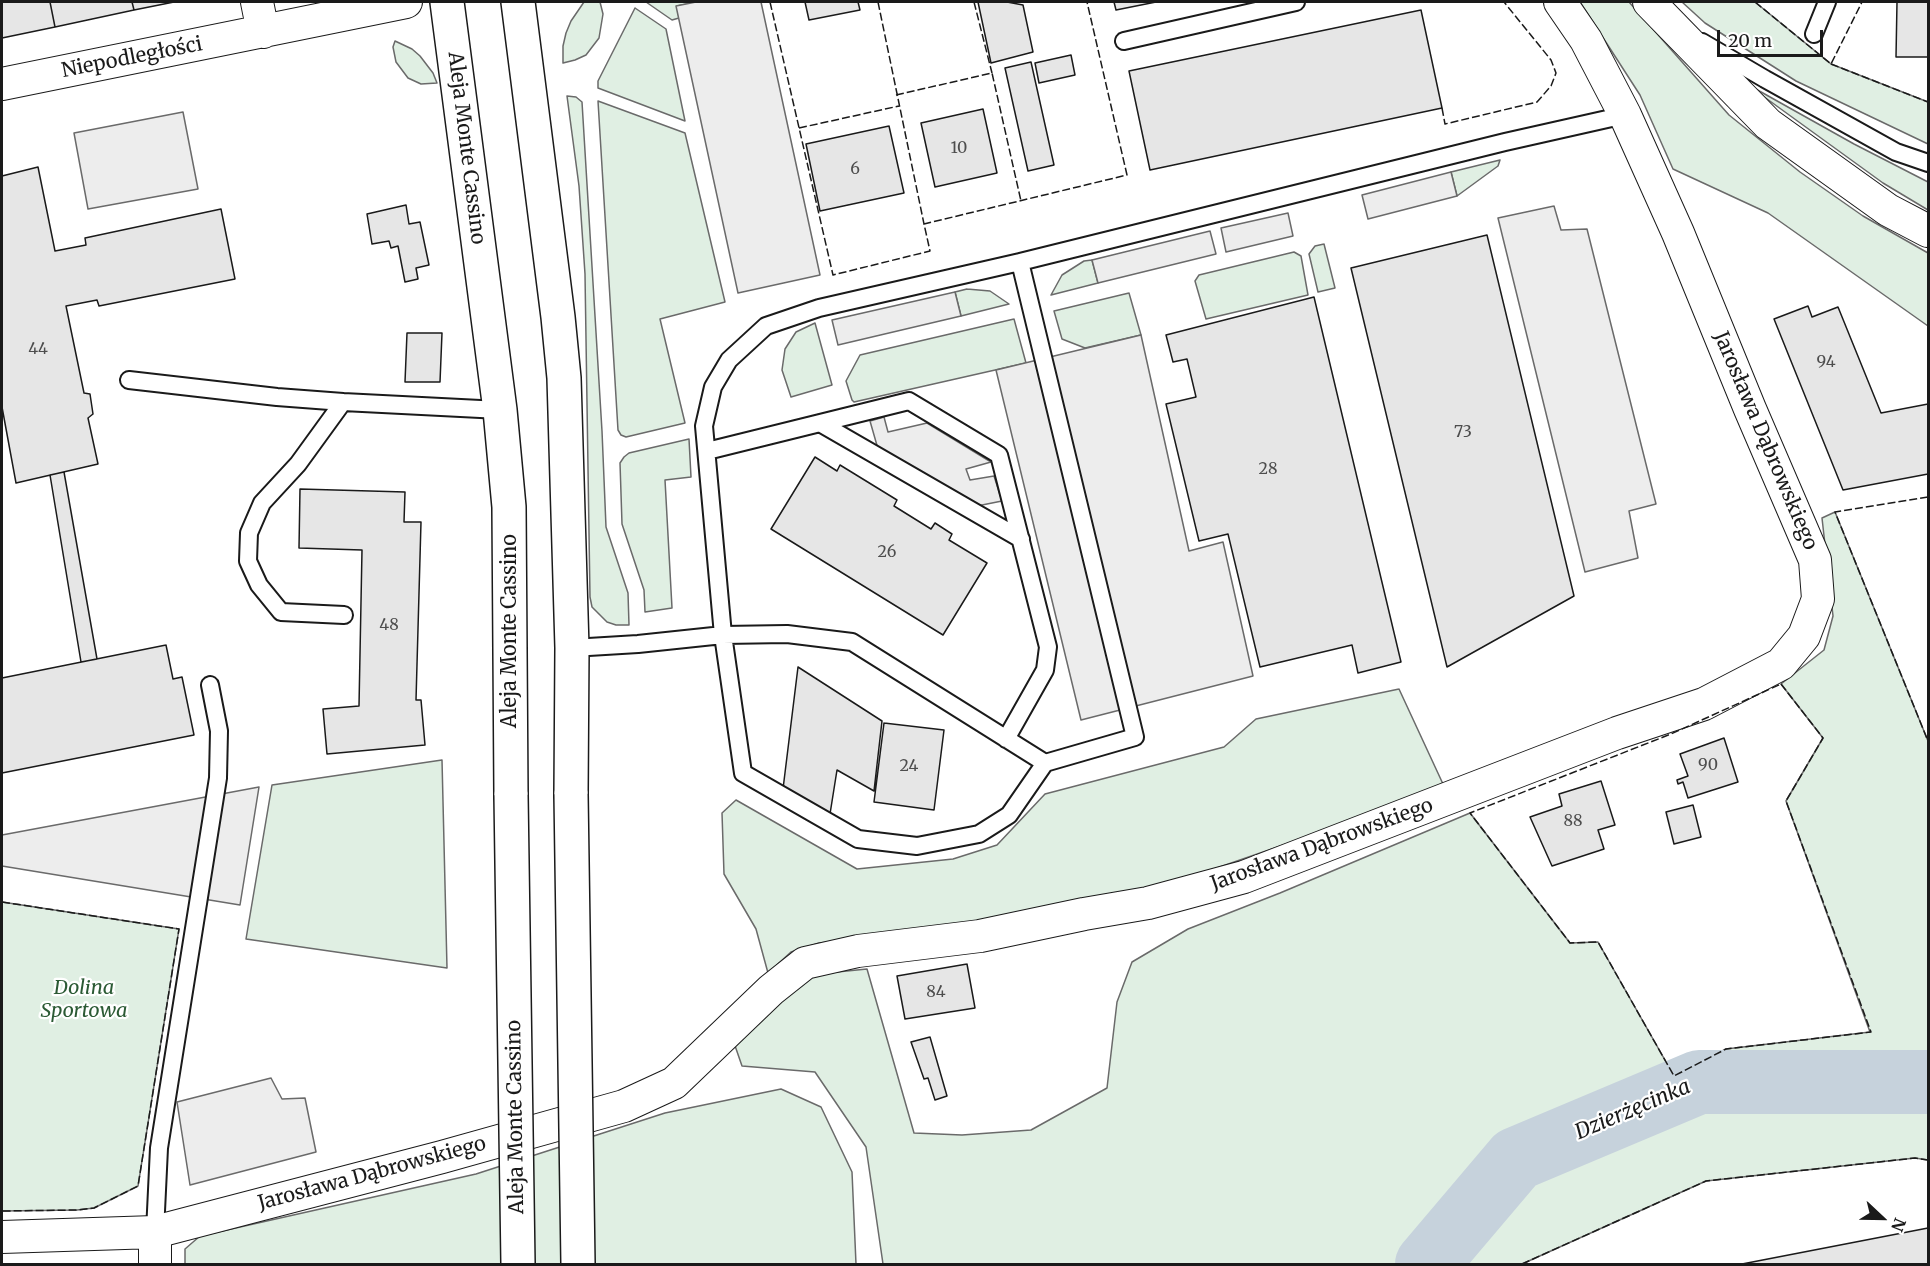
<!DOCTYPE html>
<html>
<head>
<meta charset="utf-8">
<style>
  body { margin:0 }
  #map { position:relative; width:1930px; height:1266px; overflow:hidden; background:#fff; font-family:Merriweather,serif }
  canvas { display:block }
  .frame { position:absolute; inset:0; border:3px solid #1a1a1a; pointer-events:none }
  .north { position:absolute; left:1852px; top:1188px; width:60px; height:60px; -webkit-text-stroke:4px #fff; paint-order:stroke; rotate:112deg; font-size:16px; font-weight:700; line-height:24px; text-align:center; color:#1a1a1a }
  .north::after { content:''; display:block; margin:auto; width:21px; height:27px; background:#1a1a1a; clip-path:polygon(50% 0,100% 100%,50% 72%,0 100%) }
  .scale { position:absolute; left:1717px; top:30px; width:106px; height:27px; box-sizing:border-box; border:3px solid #1a1a1a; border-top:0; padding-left:8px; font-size:18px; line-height:21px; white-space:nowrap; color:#1a1a1a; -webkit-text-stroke:4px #fff; paint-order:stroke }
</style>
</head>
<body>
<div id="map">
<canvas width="1930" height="1266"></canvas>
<div class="frame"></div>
<div class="north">N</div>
<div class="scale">20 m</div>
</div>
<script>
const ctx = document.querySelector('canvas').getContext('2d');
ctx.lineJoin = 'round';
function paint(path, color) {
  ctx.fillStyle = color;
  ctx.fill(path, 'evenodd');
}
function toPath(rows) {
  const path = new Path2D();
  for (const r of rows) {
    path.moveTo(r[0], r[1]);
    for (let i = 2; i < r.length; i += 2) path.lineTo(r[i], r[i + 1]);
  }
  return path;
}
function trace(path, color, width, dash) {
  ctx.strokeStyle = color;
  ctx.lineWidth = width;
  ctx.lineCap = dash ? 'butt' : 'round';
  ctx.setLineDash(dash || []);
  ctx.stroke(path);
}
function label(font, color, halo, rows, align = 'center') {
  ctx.font = font + ' Merriweather,serif';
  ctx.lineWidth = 4.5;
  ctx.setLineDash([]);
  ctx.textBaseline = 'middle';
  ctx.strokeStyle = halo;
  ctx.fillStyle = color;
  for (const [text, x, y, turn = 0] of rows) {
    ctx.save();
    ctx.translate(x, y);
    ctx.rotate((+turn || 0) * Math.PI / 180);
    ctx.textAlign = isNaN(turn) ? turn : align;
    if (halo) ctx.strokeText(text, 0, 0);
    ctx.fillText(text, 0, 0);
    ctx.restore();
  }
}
const green = toPath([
  [584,2,600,2,603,14,599,38,586,55,575,60,563,63,563,46,566,33,571,21,584,2],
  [646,2,696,2,677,6,679,18,672,20,646,2],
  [1580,2,1629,2,1729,115,1800,172,1863,216,1928,253,1928,326,1768,213,1673,169,1640,95,1580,2],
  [1682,2,1755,2,1831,64,1928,102,1928,144,1796,81,1705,23,1682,2],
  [635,8,666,29,685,121,598,88,598,81,635,8],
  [395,41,412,49,420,56,433,73,437,83,421,84,408,78,396,62,393,47,395,41],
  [1745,83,1854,144,1928,182,1928,210,1883,183,1745,83],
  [567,96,576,97,582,102,602,431,606,527,628,593,629,625,616,625,607,622,592,607,590,597,585,274,579,186,567,96],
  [598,101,685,133,725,302,660,319,685,423,626,437,621,435,618,430,598,101],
  [1500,160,1498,166,1457,196,1451,172,1500,160],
  [1324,244,1335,288,1318,292,1309,254,1315,246,1324,244],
  [1294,252,1301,256,1308,295,1206,319,1195,281,1199,275,1294,252],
  [1092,260,1098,283,1051,295,1062,275,1084,261,1092,260],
  [967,289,990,291,1009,304,961,316,955,292,967,289],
  [1129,293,1141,335,1085,348,1062,339,1054,311,1129,293],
  [1014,319,1026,363,854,402,852,400,846,381,860,355,1014,319],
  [815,323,832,385,791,397,782,370,785,349,796,332,815,323],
  [689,439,691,477,665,480,672,608,645,612,644,590,622,524,620,463,624,457,629,453,689,439],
  [1835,512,1928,741,1928,1160,1915,1158,1706,1181,1522,1264,883,1264,866,1147,815,1072,742,1066,732,1037,817,974,867,969,914,1133,962,1135,1031,1130,1107,1088,1117,1002,1132,962,1188,929,1280,893,1470,813,1570,943,1598,942,1674,1076,1726,1049,1870,1032,1786,801,1823,738,1781,684,1824,650,1833,616,1822,518,1835,512],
  [1399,689,1443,784,1344,824,1159,888,971,928,819,943,791,952,768,973,756,929,724,874,722,813,736,800,857,869,953,859,997,845,1045,794,1224,747,1256,719,1399,689],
  [442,760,447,968,246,939,272,785,442,760],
  [2,902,179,929,138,1186,94,1208,77,1210,2,1211,2,902],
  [781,1089,821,1107,852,1172,856,1264,185,1264,185,1249,200,1236,476,1174,665,1113,781,1089]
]);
paint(green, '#e0efe3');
trace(green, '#6a6a6a', 1.5);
const parking = toPath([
  [696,2,761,2,820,275,738,293,676,6,696,2],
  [183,112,198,189,88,209,74,133,183,112],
  [1451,172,1457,196,1368,219,1362,195,1451,172],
  [1554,206,1561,230,1587,229,1656,504,1629,511,1638,558,1585,572,1498,218,1554,206],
  [1288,213,1293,236,1226,252,1221,228,1288,213],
  [1210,231,1216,254,1098,283,1092,260,1210,231],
  [955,292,961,316,838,345,832,320,955,292],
  [1141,335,1189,551,1223,542,1253,676,1081,720,996,370,1141,335],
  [884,417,888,432,927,423,991,462,966,469,970,480,994,476,1002,501,977,506,878,449,870,421,884,417],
  [259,787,240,905,2,866,2,835,259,787],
  [271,1078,282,1099,305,1098,316,1152,190,1185,177,1102,271,1078]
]);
paint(parking, '#ededed');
trace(parking, '#6a6a6a', 1.5);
trace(toPath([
  [1427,1264,1516,1159,1699,1082,1928,1082]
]), '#c6d2dc', 64);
const building = toPath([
  [2,2,50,2,55,27,2,38,2,2],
  [50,2,132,2,134,10,55,27,50,2],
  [132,2,174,2,134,10,132,2],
  [805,2,858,2,860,10,809,20,805,2],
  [978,2,1007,2,1023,5,1033,52,991,63,978,2],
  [1114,2,1156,2,1116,10,1114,2],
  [1897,2,1928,2,1928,57,1896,57,1897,2],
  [1421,10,1442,108,1150,170,1129,71,1421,10],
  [1071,55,1075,75,1039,83,1035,63,1071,55],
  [1031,62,1054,165,1028,171,1005,68,1031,62],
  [983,109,997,173,935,187,921,123,983,109],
  [889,126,904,193,820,211,806,144,889,126],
  [38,167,55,251,86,245,85,238,221,209,235,279,99,306,97,300,66,306,84,393,90,394,93,414,88,418,98,464,16,483,2,407,2,176,38,167],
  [406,205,409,224,420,222,429,265,416,268,418,279,405,282,398,246,391,248,389,241,372,244,367,214,406,205],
  [1487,235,1574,596,1447,667,1351,268,1487,235],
  [1314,297,1401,662,1358,673,1352,645,1260,667,1228,534,1199,541,1166,404,1196,397,1187,359,1173,362,1166,335,1314,297],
  [1808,306,1812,317,1838,307,1881,413,1928,404,1928,474,1843,490,1774,319,1808,306],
  [407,333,442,333,440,382,405,382,407,333],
  [815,457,837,471,840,465,897,500,894,506,931,529,935,523,952,534,949,540,987,563,943,635,771,529,815,457],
  [64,472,97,659,81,662,50,475,64,472],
  [300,489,405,492,404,522,421,522,416,700,421,700,425,745,327,754,323,709,359,706,362,550,299,548,300,489],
  [166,645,173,679,182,677,194,735,2,773,2,678,166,645],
  [798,667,882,721,874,791,837,770,830,814,783,789,798,667],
  [884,723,944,730,934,810,874,802,884,723],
  [1724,738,1738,782,1688,798,1683,782,1678,784,1677,780,1688,776,1680,754,1724,738],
  [1601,781,1615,825,1598,830,1604,849,1552,866,1530,817,1562,806,1559,794,1601,781],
  [1693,805,1701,837,1674,844,1666,812,1693,805],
  [967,964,975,1008,905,1019,897,976,967,964],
  [930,1037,947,1096,935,1100,928,1078,924,1079,911,1042,930,1037],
  [1928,1228,1928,1264,1742,1264,1928,1228]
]);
paint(building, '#e6e6e6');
trace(building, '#1a1a1a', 1.5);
const service = toPath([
  [1814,34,1827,2],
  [1124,41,1296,2],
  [1702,42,1765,79,1896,152,1928,163],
  [1020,262,819,308,766,326,729,360,713,387,704,426,723,635,743,773,858,839,917,846,979,834,1009,815,1045,763],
  [129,380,277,397,343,402],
  [820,423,1021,539],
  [707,451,909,401,999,455,1048,647,1045,670,1006,739],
  [344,615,281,612,259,585,248,561,249,533,262,503,298,464,343,402,500,410],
  [572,648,638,644,723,635,787,634,852,642,1045,763,1135,737,1020,262,1505,142,1625,115],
  [155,1232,159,1148,218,778,219,731,210,685]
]);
const minor = toPath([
  [257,2,263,32],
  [1649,2,1768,124,1888,210,1928,231],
  [2,84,406,2],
  [2,1237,155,1232,442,1157,624,1106,674,1083,771,990,805,963,858,951,980,936,1084,914,1148,903,1244,877,1617,733,1704,704,1781,664,1804,636,1818,599,1815,560,1750,409,1678,233,1625,115,1586,40,1560,2],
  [155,1264,155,1232]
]);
const tertiary = toPath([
  [447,2,500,410,509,507,511,795],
  [518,2,558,317,564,378,572,648,571,794]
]);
trace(service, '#1a1a1a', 20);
trace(minor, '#1a1a1a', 34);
trace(tertiary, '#1a1a1a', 36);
trace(service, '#fff', 16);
trace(minor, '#fff', 32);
trace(tertiary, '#fff', 33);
const tertiaryBridge = toPath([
  [571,794,578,1264],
  [511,795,518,1264]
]);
trace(tertiaryBridge, '#1a1a1a', 36, []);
trace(tertiaryBridge, '#fff', 33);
trace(toPath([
  [770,2,833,275,930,251,924,224,1127,175,1087,2],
  [878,2,924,224],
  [974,2,992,73],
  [1755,2,1831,64,1862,2],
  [1831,64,1928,102],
  [896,95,992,73,1021,201],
  [1442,108,1445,124,1537,102,1551,86,1556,73,1551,60,1504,2],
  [799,128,899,106],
  [1928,497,1835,512,1928,741],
  [1781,684,1823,738,1786,801,1871,1032,1726,1049,1674,1076,1598,942,1570,943,1470,813,1671,734,1781,684],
  [2,902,179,929,138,1186,94,1208,77,1210,2,1211],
  [1522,1264,1706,1181,1915,1158,1928,1160]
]), '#1a1a1a', 1.5, [8, 3]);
label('16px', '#4d4d4d', null, [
  ["10",959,148],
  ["6",855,169],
  ["44",38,349],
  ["94",1826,362],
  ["73",1463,432],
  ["28",1268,469],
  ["26",887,552],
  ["48",389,625],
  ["90",1708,765],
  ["24",909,766],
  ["88",1573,821],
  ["84",936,992]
]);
label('20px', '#1a1a1a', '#fff', [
  ["Niepodległości",132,58,-11],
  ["Aleja Monte Cassino",466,148,83],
  ["Jarosława Dąbrowskiego",1765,441,67],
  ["Aleja Monte Cassino",510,631,-90],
  ["Jarosława Dąbrowskiego",1322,845,-20],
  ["Aleja Monte Cassino",516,1117,-91],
  ["Jarosława Dąbrowskiego",372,1174,-15]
]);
label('italic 20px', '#2b5a34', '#fff', [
  ["Dolina",84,988],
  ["Sportowa",84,1011]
]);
label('italic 21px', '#1a1a1a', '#fff', [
  ["Dzierżęcinka",1633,1110,-23]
]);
</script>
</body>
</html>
